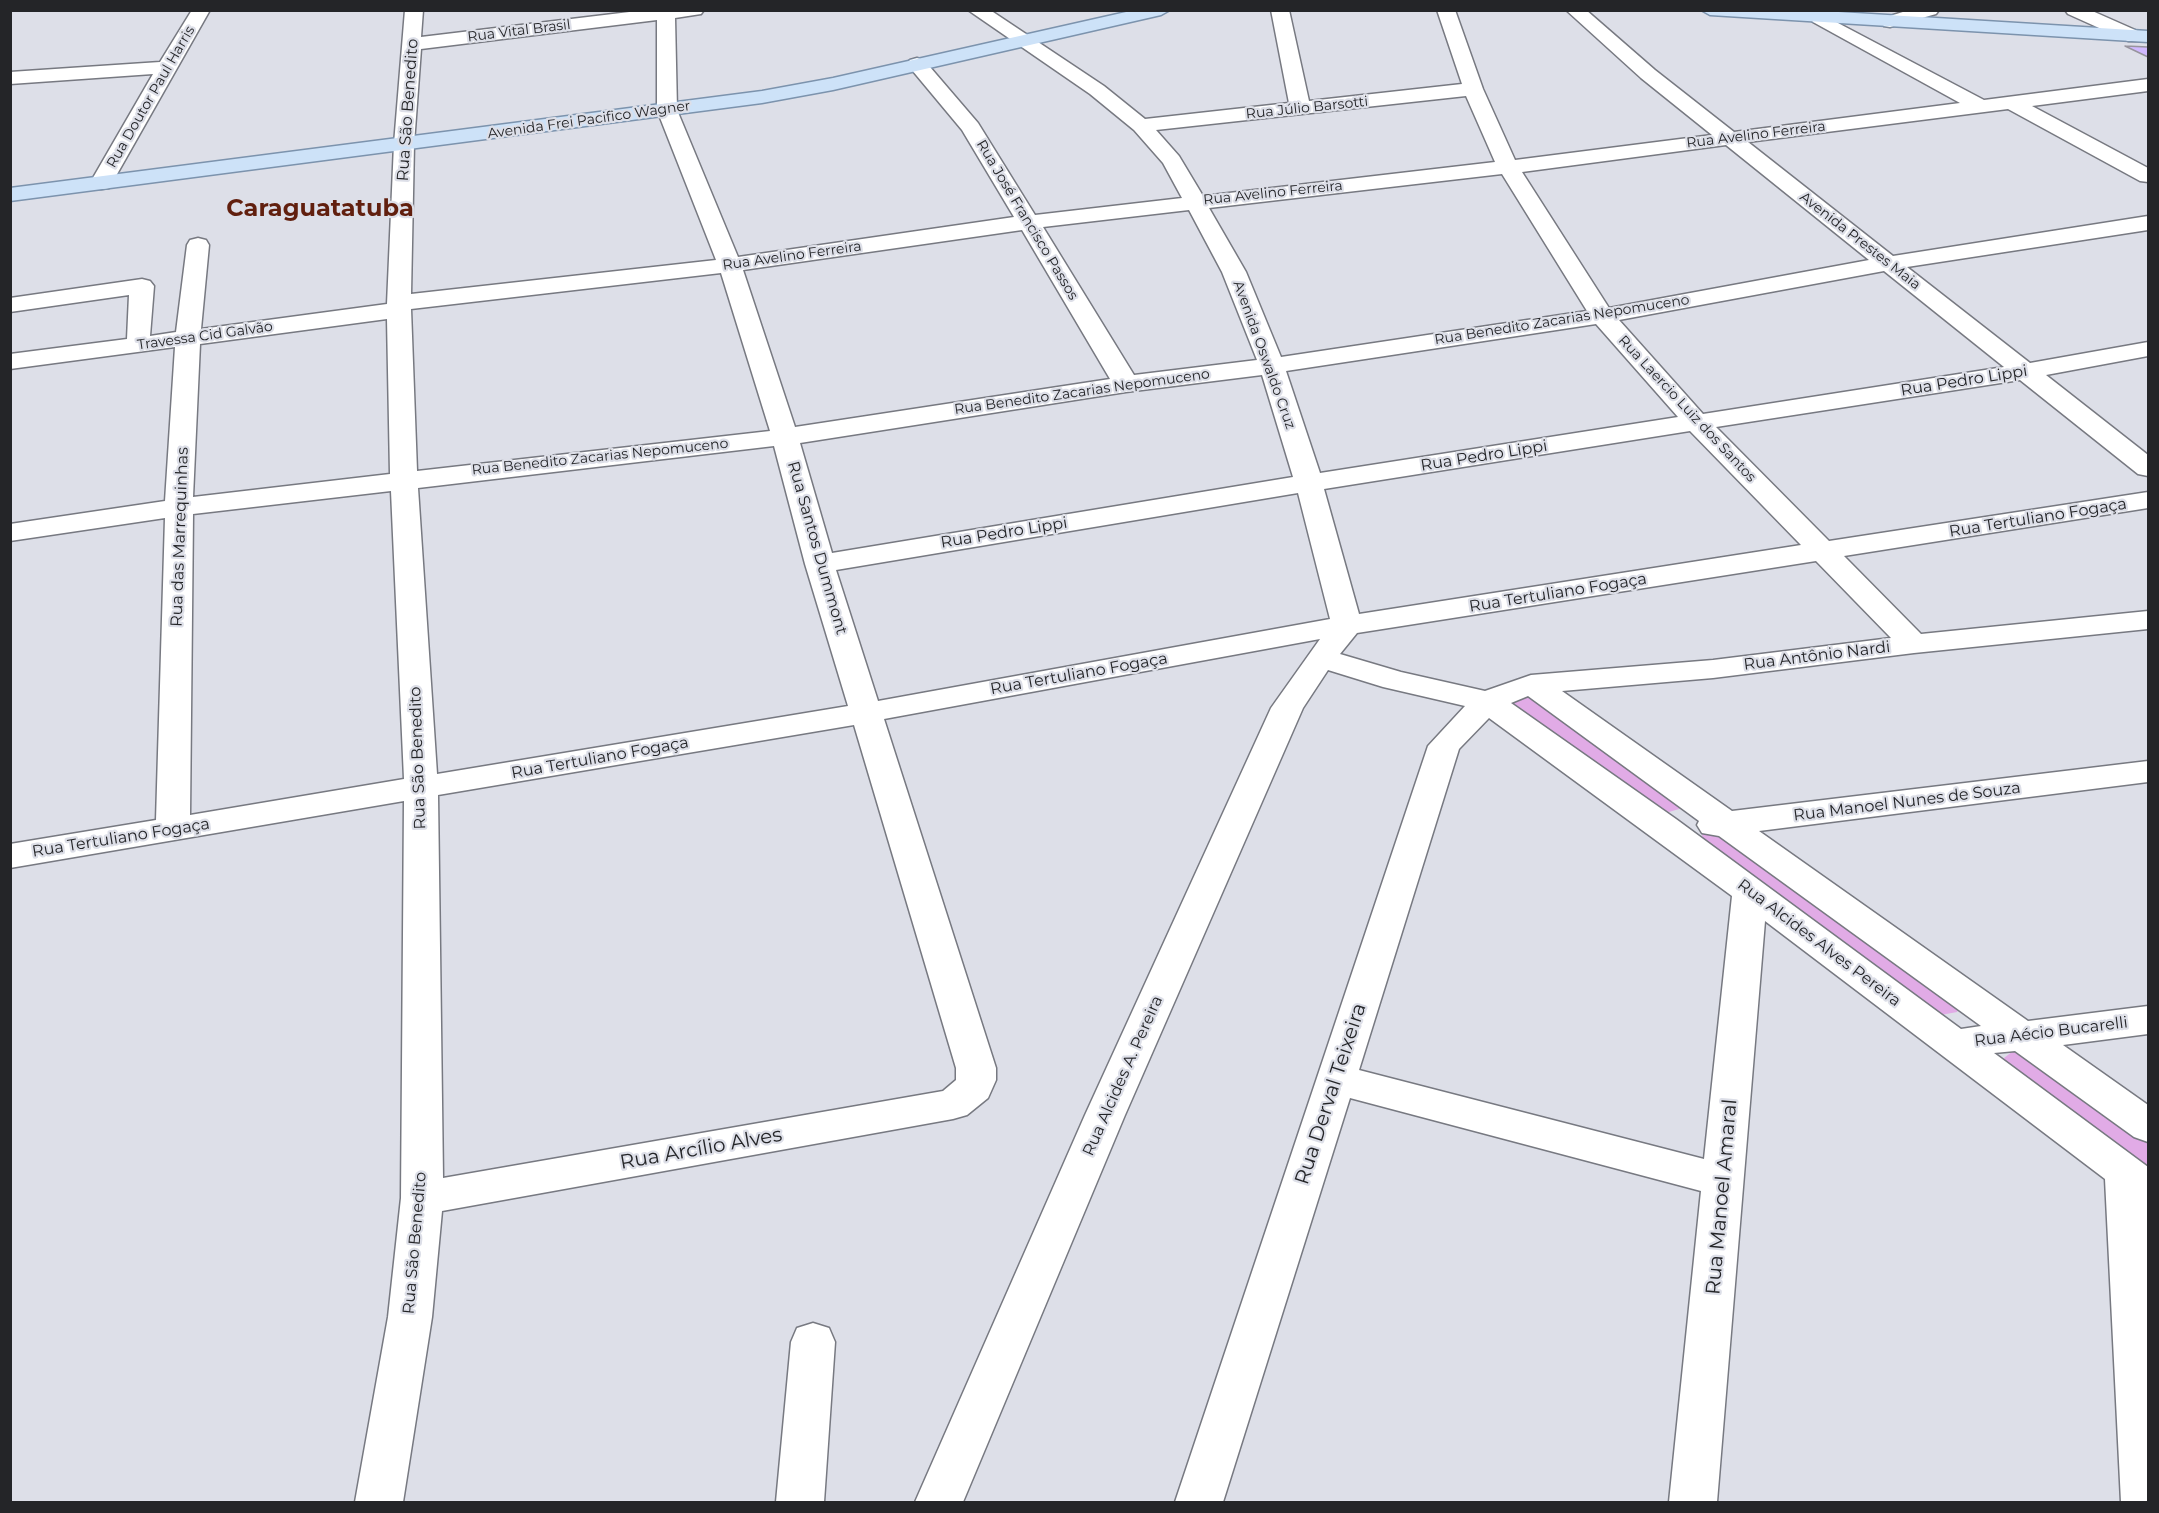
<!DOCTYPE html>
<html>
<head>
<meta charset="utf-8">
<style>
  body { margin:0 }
  #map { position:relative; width:2159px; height:1513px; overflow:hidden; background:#dddfe8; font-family:Montserrat,sans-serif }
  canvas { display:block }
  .frame { position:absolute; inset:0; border:12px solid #242528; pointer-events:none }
</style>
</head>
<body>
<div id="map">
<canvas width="2159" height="1513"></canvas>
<div class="frame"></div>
</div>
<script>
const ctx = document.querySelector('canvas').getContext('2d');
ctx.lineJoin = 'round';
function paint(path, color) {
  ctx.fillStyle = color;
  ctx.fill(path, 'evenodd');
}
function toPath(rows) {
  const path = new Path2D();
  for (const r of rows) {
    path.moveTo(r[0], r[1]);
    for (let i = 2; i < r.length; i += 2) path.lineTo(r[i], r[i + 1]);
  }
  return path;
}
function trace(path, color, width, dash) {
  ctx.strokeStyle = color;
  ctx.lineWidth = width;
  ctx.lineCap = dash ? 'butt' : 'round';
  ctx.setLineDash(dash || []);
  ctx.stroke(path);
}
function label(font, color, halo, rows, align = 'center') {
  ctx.font = font + ' Montserrat,sans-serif';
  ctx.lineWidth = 4.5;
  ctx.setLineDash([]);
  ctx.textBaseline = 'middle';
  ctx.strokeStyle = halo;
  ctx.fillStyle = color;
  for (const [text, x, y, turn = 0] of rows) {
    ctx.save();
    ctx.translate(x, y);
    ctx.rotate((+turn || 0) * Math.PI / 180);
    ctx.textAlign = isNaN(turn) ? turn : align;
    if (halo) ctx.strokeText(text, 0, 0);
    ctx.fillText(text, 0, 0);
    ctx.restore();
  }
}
paint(toPath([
  [1523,691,1681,807,1679,809,1669,812,1659,810,1512,702],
  [1712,829,1959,1008,1957,1012,1941,1015,1703,840,1702,834],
  [2013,1051,2029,1056,2148,1142,2148,1171,2009,1068,2004,1058]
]), '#e1abe6');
const building = toPath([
  [2125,46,2148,47,2148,57,2125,46]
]);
paint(building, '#d0b9ff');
trace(building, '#97949d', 1.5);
const minor = toPath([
  [192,10,210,10,112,183,109,188,101,189,93,188,90,183,153,74,10,84,10,72,160,62,192,10],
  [405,10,423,10,421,37,646,10,704,10,701,14,675,18,677,110,738,257,1014,217,962,130,907,64,910,60,917,58,924,60,978,123,1035,215,1182,198,1163,163,1134,130,1090,94,968,10,990,10,1104,86,1145,119,1289,103,1271,10,1289,10,1309,101,1462,84,1437,10,1455,10,1483,89,1515,160,1712,135,1641,78,1566,10,1586,10,1655,70,1734,132,1960,103,1813,22,1810,18,1813,14,1819,13,1984,100,2148,79,2148,91,2032,106,2148,168,2148,182,2140,181,2008,109,1748,142,1893,256,2148,216,2148,230,1907,267,2030,363,2148,342,2148,356,2046,375,2148,455,2148,476,2138,474,2020,380,1716,427,1829,541,2148,492,2148,508,1844,556,1921,634,2148,611,2148,629,1914,653,1713,678,1562,691,1732,811,2148,761,2148,782,1759,831,2028,1021,2148,1006,2148,1034,2063,1045,2148,1105,2148,1142,2134,1137,2015,1051,1994,1053,2148,1167,2148,1502,2121,1502,2105,1179,1765,921,1717,1502,1669,1502,1701,1191,1350,1098,1223,1502,1175,1502,1428,746,1465,706,1383,687,1328,670,1303,708,1125,1115,963,1502,915,1502,1085,1115,1271,708,1320,639,884,719,996,1068,996,1080,988,1098,967,1115,953,1119,442,1211,432,1317,403,1502,355,1502,388,1317,401,1198,404,801,10,868,10,844,156,820,165,518,10,541,10,524,165,501,175,347,10,369,10,354,127,339,129,295,10,312,10,298,142,279,150,281,154,286,150,336,176,332,187,245,190,240,198,238,206,240,209,245,201,329,387,304,394,144,405,10],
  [657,20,657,110,716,260,411,294,414,144,421,49,657,20],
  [1466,96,1495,162,1203,196,1179,156,1156,130,1466,96],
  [1726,145,1869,260,1609,308,1522,172,1726,145],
  [1502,174,1587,311,1281,357,1246,272,1209,208,1502,174],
  [1189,210,1222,272,1257,360,1134,375,1043,227,1189,210],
  [1022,230,1110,379,795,427,743,270,1022,230],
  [1884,271,2004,367,1703,414,1619,320,1884,271],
  [721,273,770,431,417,471,411,309,721,273],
  [387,319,390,474,193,497,200,344,387,319],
  [1596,324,1678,417,1320,473,1286,371,1596,324],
  [1262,375,1293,477,832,553,800,443,1126,392,1262,375],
  [1690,431,1801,545,1359,614,1324,489,1690,431],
  [774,446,805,564,848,706,437,774,418,488,774,446],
  [391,491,404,779,190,815,193,514,391,491],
  [1298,493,1330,619,878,701,836,570,1298,493],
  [1816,561,1891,638,1713,660,1531,675,1485,691,1401,672,1340,654,1357,633,1816,561],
  [1528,696,1699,821,1697,825,1702,833,1719,836,1981,1026,1961,1029,1676,819,1511,703,1528,696],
  [1489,718,1732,896,1704,1159,1359,1070,1459,749,1489,718],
  [854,725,956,1068,956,1080,943,1091,443,1178,438,795,854,725],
  [1909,10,1939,10,1936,14,1890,27,1884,26,1881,22,1884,18,1909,10],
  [2065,10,2090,10,2142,33,2144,37,2142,41,2128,41,2068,14,2065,10],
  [813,1323,829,1328,835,1342,824,1502,776,1502,791,1342,797,1328,813,1323]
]);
const major = toPath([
  [1135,10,1170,10,1161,15,833,90,762,103,10,201,10,188,762,91,833,78,1135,10],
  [1701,10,1806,10,2148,31,2148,42,1710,15,1701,10]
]);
trace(minor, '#777981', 3);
trace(major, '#7c93ad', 3);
paint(minor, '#fff');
paint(major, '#cde2f8');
label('14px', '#242528', '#dddfe8', [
  ["Rua Vital Brasil",519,31,-7],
  ["Rua Doutor Paul Harris",151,97,-60],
  ["Rua Júlio Barsotti",1307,108,-6],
  ["Avenida Frei Pacifico Wagner",589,120,-8],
  ["Rua Avelino Ferreira",1756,135,-7],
  ["Rua Avelino Ferreira",1273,193,-6],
  ["Rua José Francisco Passos",1027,220,59],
  ["Avenida Prestes Maia",1860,241,38],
  ["Rua Avelino Ferreira",792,256,-8],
  ["Rua Benedito Zacarias Nepomuceno",1562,320,-9],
  ["Travessa Cid Galvão",205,336,-8],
  ["Avenida Oswaldo Cruz",1264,355,70],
  ["Rua Benedito Zacarias Nepomuceno",1082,392,-8],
  ["Rua Laercio Luiz dos Santos",1687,409,47],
  ["Rua Benedito Zacarias Nepomuceno",600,457,-6]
]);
label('16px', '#242528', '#dddfe8', [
  ["Rua São Benedito",408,110,-86],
  ["Rua Pedro Lippi",1964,381,-9],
  ["Rua Pedro Lippi",1484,456,-9],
  ["Rua Tertuliano Fogaça",2038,518,-9],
  ["Rua Pedro Lippi",1004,533,-9],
  ["Rua das Marrequinhas",180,537,-88],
  ["Rua Santos Dummont",817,548,74],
  ["Rua Tertuliano Fogaça",1558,593,-9],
  ["Rua Antônio Nardi",1817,656,-7],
  ["Rua Tertuliano Fogaça",1079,674,-10],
  ["Rua São Benedito",418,758,-92],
  ["Rua Tertuliano Fogaça",600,758,-10],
  ["Rua Manoel Nunes de Souza",1907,802,-7],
  ["Rua Tertuliano Fogaça",121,838,-9],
  ["Rua Alcides Alves Pereira",1819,943,37],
  ["Rua Aécio Bucarelli",2051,1032,-7],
  ["Rua Alcides A. Pereira",1123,1076,-66],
  ["Rua São Benedito",415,1243,-85]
]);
label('20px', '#242528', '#dddfe8', [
  ["Rua Derval Teixeira",1331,1094,-72],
  ["Rua Arcílio Alves",701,1149,-10],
  ["Rua Manoel Amaral",1722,1197,-85]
]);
label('bold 24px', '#611f0e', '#dddfe8', [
  ["Caraguatatuba",320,209]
]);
</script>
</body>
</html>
